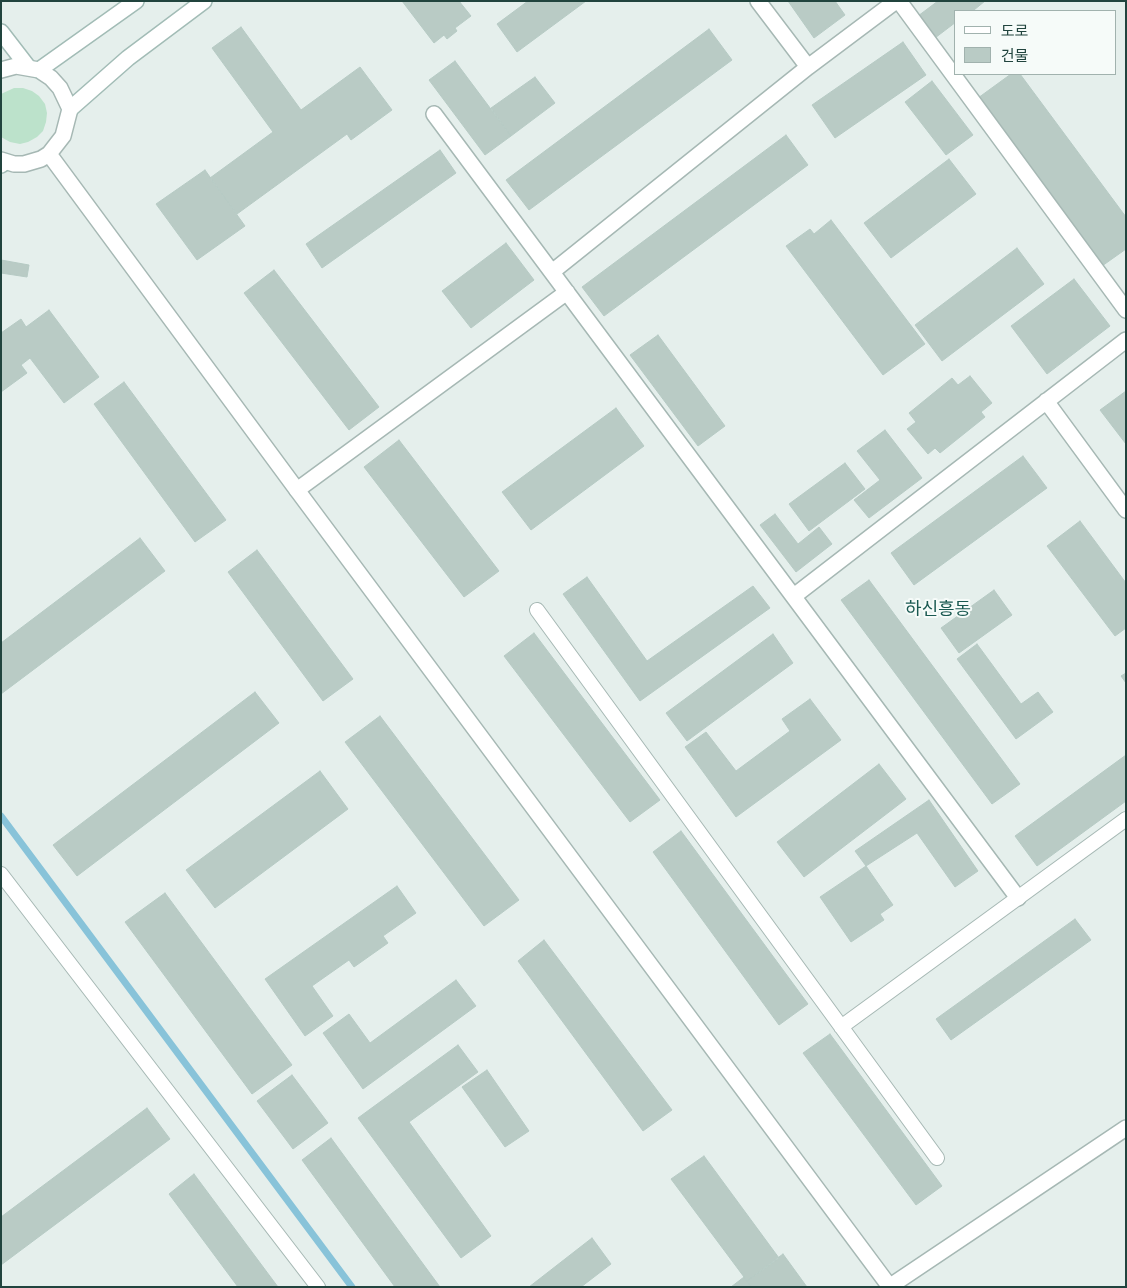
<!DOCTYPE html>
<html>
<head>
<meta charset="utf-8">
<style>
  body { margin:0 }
  #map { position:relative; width:1127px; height:1288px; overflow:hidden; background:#e5efec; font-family:"Public Sans","Noto Sans KR",sans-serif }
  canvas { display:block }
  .frame { position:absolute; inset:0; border:2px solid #21443e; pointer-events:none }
  .legend { position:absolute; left:954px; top:10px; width:162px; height:65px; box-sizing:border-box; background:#f6fbf9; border:1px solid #a1b2ae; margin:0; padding:6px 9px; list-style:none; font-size:15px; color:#21443e }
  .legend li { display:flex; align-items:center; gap:10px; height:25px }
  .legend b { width:25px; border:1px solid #a1b2ae }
</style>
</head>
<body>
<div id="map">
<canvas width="1127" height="1288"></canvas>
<div class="frame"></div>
<ul class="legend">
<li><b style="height:6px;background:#fff"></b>도로</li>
<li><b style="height:14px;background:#b9cbc5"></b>건물</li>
</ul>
</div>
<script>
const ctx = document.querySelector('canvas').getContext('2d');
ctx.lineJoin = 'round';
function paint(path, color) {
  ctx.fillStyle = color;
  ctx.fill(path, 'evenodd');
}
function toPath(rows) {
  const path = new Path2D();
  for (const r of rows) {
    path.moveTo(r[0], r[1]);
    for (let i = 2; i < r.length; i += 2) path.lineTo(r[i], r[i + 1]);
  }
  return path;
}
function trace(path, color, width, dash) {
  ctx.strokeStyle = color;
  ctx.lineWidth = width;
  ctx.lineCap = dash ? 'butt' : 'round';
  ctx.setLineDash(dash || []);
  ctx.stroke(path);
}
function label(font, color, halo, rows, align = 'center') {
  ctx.font = font + ' "Public Sans","Noto Sans KR",sans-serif';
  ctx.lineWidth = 4;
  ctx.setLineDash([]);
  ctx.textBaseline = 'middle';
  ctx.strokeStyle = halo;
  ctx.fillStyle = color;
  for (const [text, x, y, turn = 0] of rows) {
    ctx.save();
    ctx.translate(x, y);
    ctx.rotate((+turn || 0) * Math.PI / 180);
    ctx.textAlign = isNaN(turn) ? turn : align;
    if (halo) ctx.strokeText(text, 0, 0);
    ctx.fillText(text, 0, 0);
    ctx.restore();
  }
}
paint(toPath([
  [14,88,23,88,32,91,39,96,45,104,47,113,46,122,43,131,37,137,28,142,20,144,10,142,1,137,1,94]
]), '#bce2cb');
trace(toPath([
  [1,816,352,1287]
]), '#88c3d9', 7);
const building = toPath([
  [402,1,459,1,471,16,455,28,457,31,447,39,444,35,434,43,402,1],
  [528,1,586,1,517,52,497,24,528,1],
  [788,1,835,1,845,15,814,38,788,1],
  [938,1,985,1,974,10,975,11,956,11,956,22,931,41,914,19,938,1],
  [241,27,301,110,360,67,392,110,351,140,347,134,237,214,210,178,273,132,212,48,241,27],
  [709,29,732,60,529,210,506,180,709,29],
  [903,42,926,75,835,138,812,105,903,42],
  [455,61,511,136,485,155,429,80,455,61],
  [1011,74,1020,74,1126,217,1126,249,1102,266,978,98,1011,74],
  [535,77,555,103,511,136,491,108,535,77],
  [932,81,973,135,946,155,905,102,932,81],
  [786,135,808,165,604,316,582,287,786,135],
  [440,150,456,173,322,268,306,244,440,150],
  [949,159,976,194,891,258,864,223,949,159],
  [205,170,245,226,197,260,156,204,205,170],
  [831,220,925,344,883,375,786,246,810,229,814,234,831,220],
  [506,243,534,280,471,328,442,291,506,243],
  [1017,248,1044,284,942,361,915,325,1017,248],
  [1,260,29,265,27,277,1,273,1,260],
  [274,270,379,407,349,430,244,293,274,270],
  [1074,279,1110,326,1047,374,1011,326,1074,279],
  [49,310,99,377,64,403,30,358,21,365,27,373,1,392,1,333,21,319,26,327,49,310],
  [658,335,725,426,698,446,630,355,658,335],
  [970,376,992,403,981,412,985,417,940,453,935,448,928,454,907,429,916,422,909,413,952,378,958,385,970,376],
  [124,382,226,520,195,542,94,404,124,382],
  [1126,391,1126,444,1100,410,1126,391],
  [616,408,644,446,531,530,502,492,616,408],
  [885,430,922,478,869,518,854,500,880,480,857,451,885,430],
  [399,440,499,571,464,597,364,467,399,440],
  [1023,456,1047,488,914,585,891,553,1023,456],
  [845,463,865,489,809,531,789,504,845,463],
  [775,514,798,544,819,527,832,544,796,572,760,525,775,514],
  [1080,521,1126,583,1126,628,1115,636,1047,546,1080,521],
  [140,538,165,571,1,694,1,643,140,538],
  [257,550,353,679,323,701,228,572,257,550],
  [587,577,647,661,753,586,770,608,640,701,563,594,587,577],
  [869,580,1020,784,992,804,841,600,869,580],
  [994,590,1012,615,959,653,941,628,994,590],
  [534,633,660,800,630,822,504,656,534,633],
  [773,634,793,663,687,741,666,713,773,634],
  [977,644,1021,704,1038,692,1053,712,1016,739,957,659,977,644],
  [1126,673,1126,683,1121,676,1126,673],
  [255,692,279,723,77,876,53,845,255,692],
  [810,699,841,740,736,817,685,747,706,732,736,771,790,731,782,719,810,699],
  [380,716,519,900,484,926,345,742,380,716],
  [1126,755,1126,801,1037,866,1015,836,1126,755],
  [879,764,906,799,804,877,777,842,879,764],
  [320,771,348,809,215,908,186,870,320,771],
  [929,800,978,871,955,887,917,833,866,866,855,851,929,800],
  [681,831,808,1004,779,1025,653,852,681,831],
  [866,866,893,905,880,914,884,920,851,942,820,897,866,866],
  [397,886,416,913,383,936,388,943,354,967,349,960,312,986,333,1016,305,1036,265,979,397,886],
  [165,893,292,1065,252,1094,125,922,165,893],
  [1075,919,1091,940,951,1040,936,1019,1075,919],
  [544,940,672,1110,643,1131,518,961,544,940],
  [456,980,476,1006,363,1089,323,1033,349,1014,370,1043,456,980],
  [830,1034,942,1186,916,1205,803,1053,830,1034],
  [458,1045,478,1072,409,1122,491,1236,461,1258,358,1118,458,1045],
  [487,1070,529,1131,505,1147,462,1087,487,1070],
  [292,1075,328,1123,293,1149,257,1101,292,1075],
  [147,1108,170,1139,1,1265,1,1217,147,1108],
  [331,1138,440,1287,395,1287,302,1160,331,1138],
  [704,1156,779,1258,747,1281,671,1179,704,1156],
  [194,1174,278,1287,238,1287,169,1194,194,1174],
  [592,1238,611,1264,581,1287,529,1287,592,1238],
  [783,1254,807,1287,751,1287,747,1281,783,1254],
  [744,1277,751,1287,731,1287,744,1277]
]);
paint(building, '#b9cbc5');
trace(building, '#b6cac4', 1);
const service = toPath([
  [537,610,937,1158],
  [1,874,318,1287],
  [841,1027,1126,819]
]);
const minor = toPath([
  [758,1,808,67],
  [899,1,1126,310],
  [434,114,1018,898],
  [552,272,808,67,896,1],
  [1046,401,1126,510],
  [297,490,567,292],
  [794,596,1126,340],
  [889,1287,1126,1128]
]);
const tertiary = toPath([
  [1,70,16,66,39,70,51,78,60,88,70,109,63,136,49,154,41,159,24,164,14,164,1,160],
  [49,154,297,490,890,1287]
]);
const secondary = toPath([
  [1,32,28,67],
  [39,70,136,1],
  [70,109,128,58,204,1],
  [1,165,5,162]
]);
trace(service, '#a6b8b4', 16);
trace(minor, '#a6b8b4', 18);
trace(tertiary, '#a6b8b4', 18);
trace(secondary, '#a2bcb6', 18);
trace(service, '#fff', 14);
trace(minor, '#fff', 15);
trace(tertiary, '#fff', 15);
trace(secondary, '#fff', 15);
label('18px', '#1a5951', '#f6fbf9', [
  ["하신흥동",938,609]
]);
</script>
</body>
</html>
